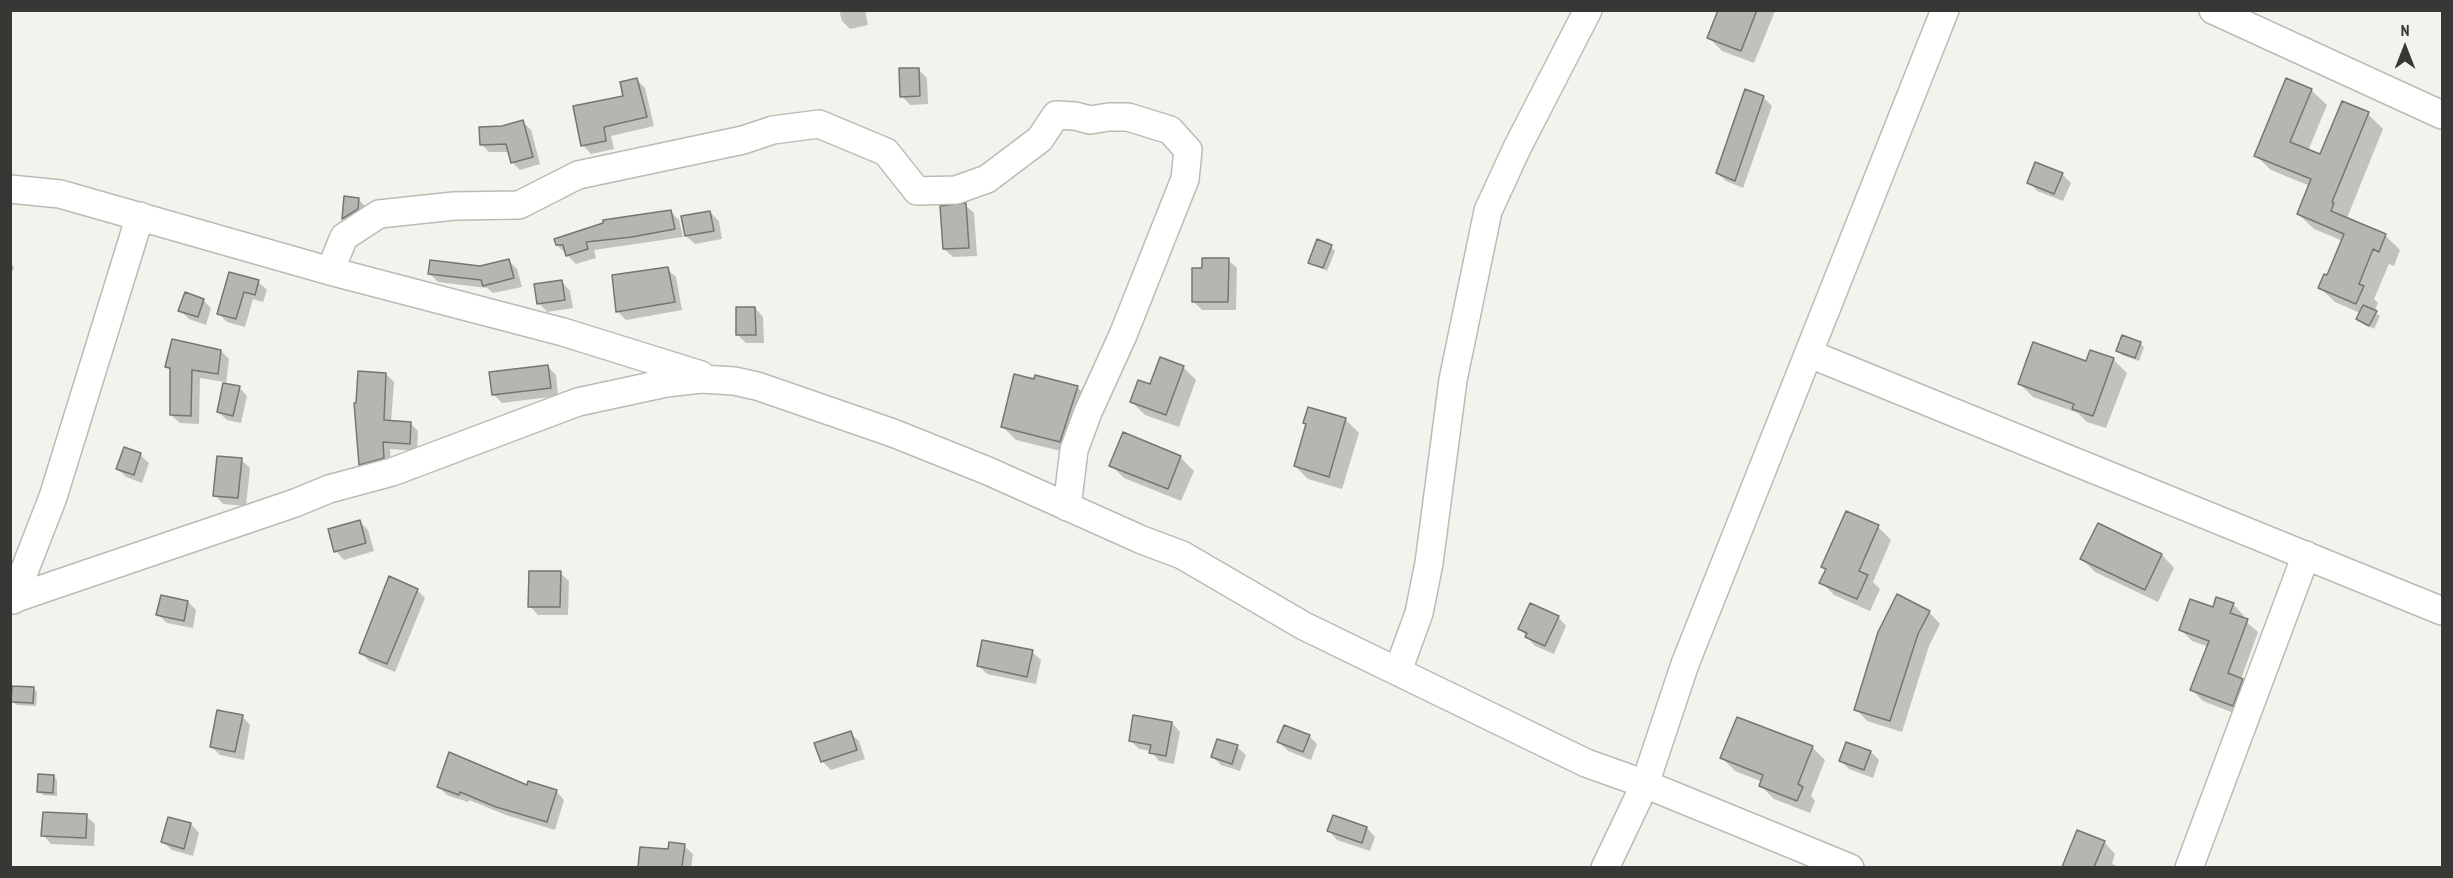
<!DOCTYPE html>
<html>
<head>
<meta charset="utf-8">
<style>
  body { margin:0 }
  #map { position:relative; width:2453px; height:878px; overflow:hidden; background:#f3f3ed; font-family:"PT Sans Narrow",sans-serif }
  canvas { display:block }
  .frame { position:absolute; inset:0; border:12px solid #373735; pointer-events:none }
  .north { position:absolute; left:2375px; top:18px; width:60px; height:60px; -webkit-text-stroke:4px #f3f3ed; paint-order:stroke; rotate:0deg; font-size:16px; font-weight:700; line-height:24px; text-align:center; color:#373735 }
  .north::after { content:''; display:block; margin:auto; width:21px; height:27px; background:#373735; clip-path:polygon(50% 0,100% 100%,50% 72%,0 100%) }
</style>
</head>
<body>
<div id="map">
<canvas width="2453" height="878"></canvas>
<div class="frame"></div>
<div class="north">N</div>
</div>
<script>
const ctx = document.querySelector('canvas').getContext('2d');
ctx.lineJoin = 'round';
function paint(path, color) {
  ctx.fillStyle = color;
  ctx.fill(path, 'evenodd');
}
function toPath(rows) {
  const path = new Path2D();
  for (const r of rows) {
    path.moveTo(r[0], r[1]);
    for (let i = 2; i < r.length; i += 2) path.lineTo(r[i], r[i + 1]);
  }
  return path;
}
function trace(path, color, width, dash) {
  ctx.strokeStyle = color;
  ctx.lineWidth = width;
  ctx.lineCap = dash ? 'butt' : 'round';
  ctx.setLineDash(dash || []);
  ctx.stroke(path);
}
paint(toPath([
  [839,10,865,10,868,25,850,29,842,21],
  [1720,10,1775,11,1754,63,1722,51,1709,38],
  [918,69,927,78,928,104,910,105,902,96],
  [637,80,645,88,654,126,611,136,614,149,591,154,583,145,625,98],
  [2311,90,2327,105,2308,151,2321,156,2368,114,2383,129,2347,218,2385,235,2400,250,2394,266,2389,264,2374,299,2378,303,2374,312,2380,316,2374,329,2357,319,2360,313,2335,302,2319,287,2327,277,2343,241,2314,229,2298,214,2310,186,2271,170,2255,155],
  [1763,97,1772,106,1743,188,1726,181,1717,173],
  [523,122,531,130,540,164,520,170,512,162,509,152,489,152,481,144,502,128],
  [2062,174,2071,183,2063,201,2037,191,2029,182],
  [346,198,358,199,367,208,352,227,344,219],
  [965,205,974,213,977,256,953,257,944,249],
  [671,212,679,220,683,237,594,250,596,258,576,264,557,245],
  [710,212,719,221,722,239,695,244,686,236],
  [1331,247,1335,251,1327,271,1310,262],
  [1228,260,1237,268,1236,310,1202,310,1193,301],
  [509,261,517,269,522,287,493,293,487,288,438,282,429,273,480,267],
  [10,263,14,267,10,277],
  [667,269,676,277,682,310,626,320,618,312],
  [230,273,258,282,267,290,263,302,253,299,245,327,227,322,218,313],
  [562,282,570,291,573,308,547,312,539,303],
  [203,300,211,308,206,325,189,319,180,310],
  [755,308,763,317,764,343,746,343,737,334],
  [2140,343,2144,347,2139,361,2122,355,2118,351],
  [221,351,229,359,226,385,239,387,247,396,241,423,227,420,218,412,225,382,200,378,199,424,180,423,171,415,172,372,166,367],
  [2091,352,2114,360,2127,373,2106,428,2087,422,2078,413,2033,397,2020,384,2087,363],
  [547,366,556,375,558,396,502,403,494,395],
  [1183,367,1196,380,1179,427,1145,415,1132,402,1151,386],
  [386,374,394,382,391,422,410,423,418,431,417,451,390,449,391,465,368,472,360,464],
  [1077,387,1090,400,1073,454,1016,440,1003,427],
  [1346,420,1359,433,1342,489,1308,479,1295,466,1307,425],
  [1124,434,1181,458,1194,471,1181,501,1124,478,1111,465],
  [140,455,149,463,142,483,126,477,118,469],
  [241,460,250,468,246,506,223,504,215,495],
  [1846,513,1878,527,1891,540,1873,582,1880,589,1870,611,1834,595,1821,582,1826,570,1823,566],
  [359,521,368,530,374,551,344,560,336,551],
  [2098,525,2162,555,2174,568,2158,602,2095,572,2082,559],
  [560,573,569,581,568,615,538,615,530,606],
  [417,590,425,598,395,672,369,661,361,653],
  [188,602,196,610,193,628,167,623,158,615],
  [2233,604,2244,616,2243,619,2258,632,2241,679,2253,691,2244,717,2203,701,2192,690,2209,647,2192,641,2181,630],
  [1929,612,1940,624,1929,646,1902,732,1867,721,1856,709],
  [1558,617,1566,626,1554,654,1535,646,1520,629],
  [1032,652,1041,660,1036,684,987,674,979,666],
  [33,688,37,692,36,706,17,705,13,702],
  [242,716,250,725,244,760,220,755,211,746],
  [1172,723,1180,732,1174,764,1159,761,1151,751,1139,749,1130,740],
  [850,733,859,741,865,759,831,770,822,761],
  [1309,736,1317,744,1311,760,1288,751,1279,742],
  [1237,747,1246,755,1240,771,1221,765,1213,757],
  [1812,747,1825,760,1811,796,1815,801,1810,813,1774,799,1761,786,1763,782,1735,771,1722,758],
  [1871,752,1879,760,1873,778,1849,769,1841,761],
  [450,754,528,787,556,791,564,800,555,830,506,815,469,800,468,802,447,795,439,787],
  [54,776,57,780,57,796,43,795,39,791],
  [86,816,95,824,94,846,51,844,43,835],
  [191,824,199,833,193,856,172,850,163,842],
  [1367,828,1375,837,1370,851,1337,840,1329,831],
  [2078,832,2104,842,2115,854,2112,864,2122,868,2064,868],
  [684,846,693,854,691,868,640,868,641,849,669,850]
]), '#0003');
const building = toPath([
  [1718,10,1757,10,1741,51,1707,38,1718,10],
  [899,68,919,68,920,96,900,97,899,68],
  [637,78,647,117,604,127,606,141,581,146,573,106,623,96,620,82,637,78],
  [2286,78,2312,89,2290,142,2320,154,2342,101,2369,112,2332,202,2334,203,2331,211,2386,234,2379,252,2373,249,2359,284,2364,286,2356,304,2318,288,2324,274,2327,275,2344,234,2297,214,2311,179,2254,156,2286,78],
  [1745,89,1764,96,1735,181,1716,173,1745,89],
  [523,120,533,157,511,163,506,144,480,145,479,127,502,126,523,120],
  [2035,162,2063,173,2054,194,2027,183,2035,162],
  [344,196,359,198,358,209,342,219,344,196],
  [966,203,969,248,943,249,940,206,966,203],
  [671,210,675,229,632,237,586,242,588,249,566,256,563,245,556,245,554,239,603,223,603,220,671,210],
  [710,211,714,231,685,236,681,216,710,211],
  [1317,239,1332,245,1323,268,1308,263,1317,239],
  [1202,258,1229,258,1228,302,1192,302,1192,268,1202,268,1202,258],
  [509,259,514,278,483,286,481,280,428,274,430,260,480,266,509,259],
  [668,267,675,302,616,312,612,275,668,267],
  [229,272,259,280,255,295,244,292,236,319,217,314,229,272],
  [562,280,565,300,537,304,534,284,562,280],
  [185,292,204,299,198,317,178,311,185,292],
  [2363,305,2377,311,2369,326,2356,319,2363,305],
  [736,307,755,307,756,335,736,335,736,307],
  [2122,335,2141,342,2135,358,2116,351,2122,335],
  [172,339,221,350,218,374,192,370,191,416,170,415,170,368,165,367,172,339],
  [2033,342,2086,361,2090,350,2114,358,2093,416,2072,409,2074,404,2018,384,2033,342],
  [1160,357,1184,366,1166,415,1130,402,1138,380,1150,384,1160,357],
  [548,365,551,388,492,395,489,372,548,365],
  [358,371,386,373,384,420,411,422,410,444,383,442,384,458,359,465,354,403,356,403,358,371],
  [1014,374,1034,379,1035,375,1078,386,1060,442,1001,427,1014,374],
  [223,383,240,386,233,416,217,412,223,383],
  [1308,407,1346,418,1329,477,1294,466,1306,424,1303,423,1308,407],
  [1123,432,1181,456,1168,489,1109,466,1123,432],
  [124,447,141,453,134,475,116,469,124,447],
  [217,456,242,458,238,498,213,496,217,456],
  [1846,511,1879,525,1859,571,1868,575,1857,599,1819,583,1826,569,1821,567,1846,511],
  [360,520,366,543,334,552,328,529,360,520],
  [2098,523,2162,554,2145,590,2080,559,2098,523],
  [529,571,561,571,560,607,528,607,529,571],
  [389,576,418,589,387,664,359,653,389,576],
  [1897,594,1930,611,1918,634,1890,721,1854,710,1878,632,1897,594],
  [161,595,188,601,184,621,156,615,161,595],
  [2216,597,2234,603,2230,613,2248,619,2228,673,2243,679,2233,706,2190,690,2209,641,2179,630,2190,599,2213,607,2216,597],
  [1530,603,1559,616,1545,646,1525,637,1527,633,1518,629,1530,603],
  [982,640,1033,650,1027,677,977,666,982,640],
  [12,686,34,687,33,703,11,702,12,686],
  [217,710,243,715,235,752,210,747,217,710],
  [1133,715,1172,722,1166,756,1149,753,1151,745,1129,741,1133,715],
  [1737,717,1813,746,1798,784,1803,787,1797,801,1759,786,1763,775,1720,758,1737,717],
  [1284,725,1310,735,1303,752,1277,742,1284,725],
  [851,731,857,750,821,762,814,743,851,731],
  [1217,739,1238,745,1232,764,1211,757,1217,739],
  [1846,742,1871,751,1864,770,1839,761,1846,742],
  [449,752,527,785,528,781,557,790,547,822,496,807,460,792,459,795,437,787,449,752],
  [38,774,54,775,53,793,37,792,38,774],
  [43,812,87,814,86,838,41,836,43,812],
  [1333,815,1367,827,1362,843,1327,831,1333,815],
  [168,817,191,823,184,849,161,842,168,817],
  [2077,830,2105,841,2094,867,2062,867,2077,830],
  [669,842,685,844,682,867,638,867,640,847,668,849,669,842]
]);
paint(building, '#b6b6b0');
trace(building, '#757670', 1.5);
const minor = toPath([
  [2213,10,2442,115],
  [10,189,60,194,330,271,563,332,701,375],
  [330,271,344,237,379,214,454,206,519,205,578,175,743,140,773,130,819,124,886,152,917,191,956,190,987,179,1040,139,1056,115,1075,116,1090,120,1109,117,1128,117,1170,130,1188,150,1185,179,1123,335,1088,412,1074,450,1067,507],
  [1810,354,2442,611],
  [10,600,295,503,329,489,392,472,578,402,666,383,701,379,734,381,757,386,893,433,988,471,1142,540,1182,555,1304,626,1586,763,1645,784,1850,868],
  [13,600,53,497,140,216],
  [1398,671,1419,613,1429,563,1453,380,1488,211,1517,148,1588,10],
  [1605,868,1645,784,1685,664,1945,10],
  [2189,868,2306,555]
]);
trace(minor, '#bbbbb5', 30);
trace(minor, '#fff', 27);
</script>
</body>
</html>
